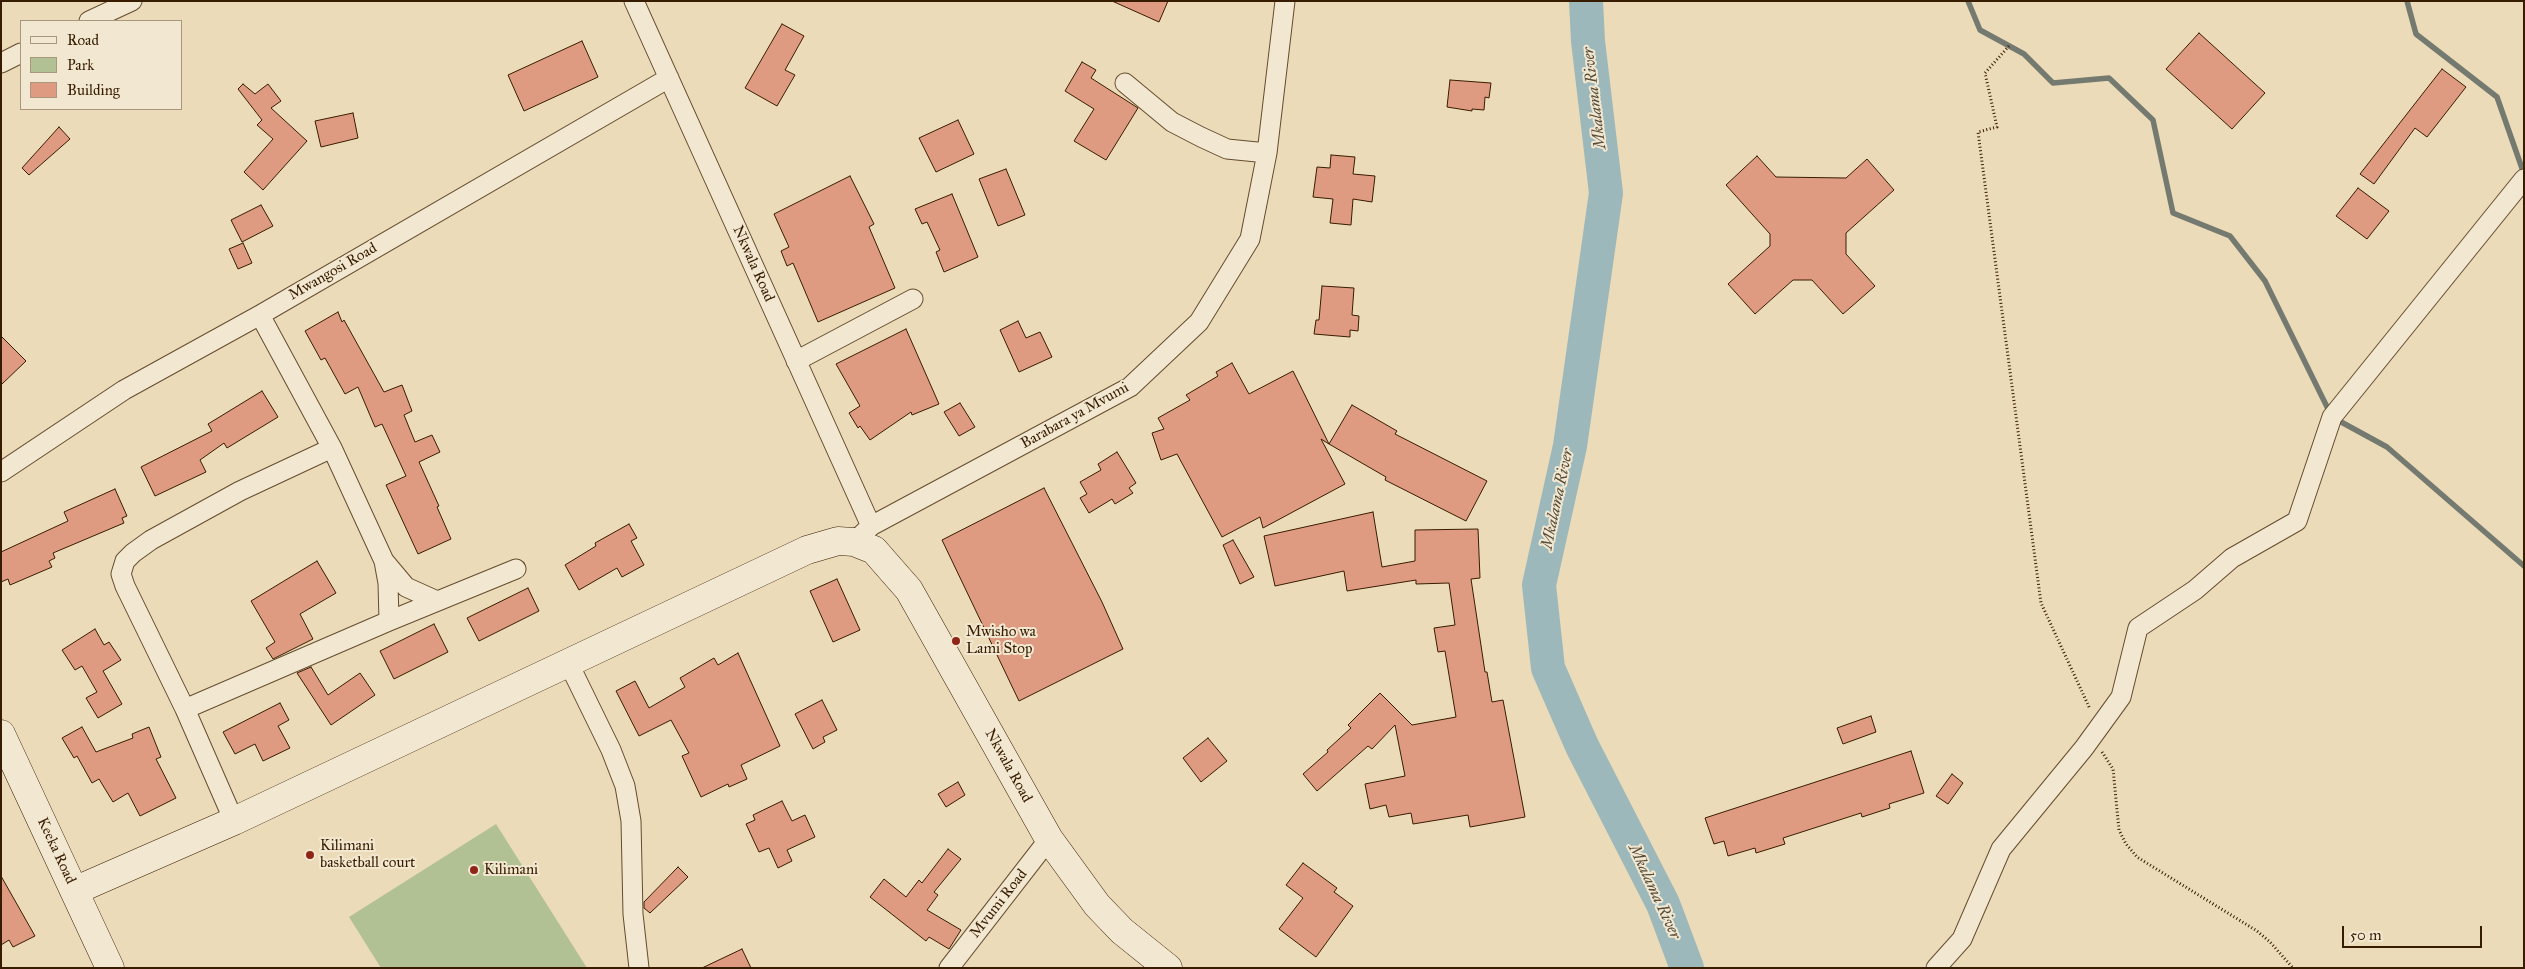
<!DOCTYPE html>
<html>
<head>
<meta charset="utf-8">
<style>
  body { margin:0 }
  #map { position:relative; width:2525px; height:969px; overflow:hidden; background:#ebdbb8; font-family:"IM FELL Great Primer",serif }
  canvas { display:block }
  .frame { position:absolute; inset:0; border:2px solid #381c00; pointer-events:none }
  .legend { position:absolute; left:20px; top:20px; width:162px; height:90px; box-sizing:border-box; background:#f2e8d1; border:1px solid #a8967d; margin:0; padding:6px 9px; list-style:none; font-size:15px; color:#381c00 }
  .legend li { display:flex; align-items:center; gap:10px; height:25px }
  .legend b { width:25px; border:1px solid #a8967d }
  .scale { position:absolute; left:2342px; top:926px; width:140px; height:22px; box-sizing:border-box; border:2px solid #381c00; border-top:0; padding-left:6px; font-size:15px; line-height:18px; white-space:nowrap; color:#381c00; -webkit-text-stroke:4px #f2e8d1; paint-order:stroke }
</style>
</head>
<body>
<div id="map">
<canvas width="2525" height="969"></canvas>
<div class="frame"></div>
<ul class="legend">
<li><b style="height:6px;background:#f2e8d1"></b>Road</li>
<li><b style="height:14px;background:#b1c194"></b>Park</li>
<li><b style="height:14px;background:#de9b81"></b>Building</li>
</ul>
<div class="scale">50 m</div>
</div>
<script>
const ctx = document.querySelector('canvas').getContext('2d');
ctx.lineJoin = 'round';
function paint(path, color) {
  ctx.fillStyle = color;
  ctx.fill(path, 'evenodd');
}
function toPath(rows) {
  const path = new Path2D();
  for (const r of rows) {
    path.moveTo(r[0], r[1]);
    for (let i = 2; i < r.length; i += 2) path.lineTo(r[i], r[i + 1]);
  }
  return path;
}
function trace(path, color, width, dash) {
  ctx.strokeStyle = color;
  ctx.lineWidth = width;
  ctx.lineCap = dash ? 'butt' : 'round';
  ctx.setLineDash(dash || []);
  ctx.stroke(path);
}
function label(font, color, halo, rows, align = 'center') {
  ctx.font = font + ' "IM FELL Great Primer",serif';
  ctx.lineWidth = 4;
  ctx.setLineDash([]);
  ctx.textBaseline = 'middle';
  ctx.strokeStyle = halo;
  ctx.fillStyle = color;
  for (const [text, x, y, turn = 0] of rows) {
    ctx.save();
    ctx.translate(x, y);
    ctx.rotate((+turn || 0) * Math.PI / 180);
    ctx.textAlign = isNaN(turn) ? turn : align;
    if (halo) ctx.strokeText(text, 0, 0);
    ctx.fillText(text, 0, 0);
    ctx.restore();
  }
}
paint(toPath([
  [496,824,587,968,381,968,349,917]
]), '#b1c194');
trace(toPath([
  [1968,1,1980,30,2024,54,2053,83,2109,78,2153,120,2173,213,2230,236,2265,281,2332,417,2387,447,2524,566],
  [2407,1,2416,34,2497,97,2524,174]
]), '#757a70', 5.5);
trace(toPath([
  [1586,1,1588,41,1606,193,1570,446,1539,585,1548,668,1582,746,1663,904,1687,968]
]), '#9db8ba', 34);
const building = toPath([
  [1112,1,1168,1,1159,22,1112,1],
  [782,24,804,36,785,70,795,75,777,106,745,88,782,24],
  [2199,33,2265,93,2232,129,2166,69,2199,33],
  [582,41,598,77,524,111,508,75,582,41],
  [1082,62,1096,70,1091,78,1138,108,1106,160,1074,141,1094,109,1065,91,1082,62],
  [2442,69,2466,87,2427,137,2415,128,2374,184,2360,174,2442,69],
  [1450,80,1491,83,1489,98,1485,97,1484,110,1472,109,1472,111,1447,107,1450,80],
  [243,84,255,94,268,84,281,101,271,108,307,141,263,190,244,172,273,139,257,125,262,120,238,89,243,84],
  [353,113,358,138,321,147,315,121,353,113],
  [958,120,974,154,936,172,919,138,958,120],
  [59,127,70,139,29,175,22,168,59,127],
  [1331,155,1355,157,1353,174,1375,176,1372,202,1353,199,1351,225,1330,223,1333,199,1313,197,1317,167,1330,168,1331,155],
  [1757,156,1776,177,1846,178,1867,159,1894,190,1846,233,1846,254,1875,286,1843,314,1812,280,1793,280,1755,314,1728,284,1770,246,1770,234,1726,185,1757,156],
  [1006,169,1025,215,998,226,979,179,1006,169],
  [850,176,874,224,869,227,895,288,818,322,793,263,787,266,781,251,789,247,774,214,850,176],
  [2358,188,2389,211,2367,239,2336,216,2358,188],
  [952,194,978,257,944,272,936,252,940,250,927,222,922,224,915,209,952,194],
  [261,205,273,226,242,242,231,220,261,205],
  [243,243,252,263,238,269,229,249,243,243],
  [1322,286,1354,288,1352,315,1359,316,1358,331,1350,330,1350,337,1314,334,1316,320,1319,320,1322,286],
  [338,312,342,322,344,320,384,392,402,385,412,411,404,415,415,442,432,435,440,452,419,462,439,506,437,507,451,539,418,554,386,485,406,476,382,424,375,427,358,387,345,394,325,358,321,360,305,331,338,312],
  [1018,321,1026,338,1040,332,1052,357,1019,372,1000,330,1018,321],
  [906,329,939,404,912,415,911,412,870,440,860,426,858,428,849,413,860,406,836,364,906,329],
  [1,336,26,361,1,385,1,336],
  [1232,363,1249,394,1293,371,1329,444,1321,439,1345,484,1263,528,1260,517,1222,537,1177,454,1161,460,1152,433,1164,429,1158,418,1190,400,1186,395,1218,376,1216,372,1232,363],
  [262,391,278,417,227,448,224,443,200,460,206,472,155,496,141,467,212,431,208,424,262,391],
  [960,403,975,427,959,436,944,412,960,403],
  [1352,405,1397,431,1395,434,1487,481,1466,521,1385,480,1386,477,1329,444,1352,405],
  [1117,452,1136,483,1129,488,1133,493,1115,504,1112,499,1089,513,1080,498,1087,494,1080,482,1101,470,1098,464,1117,452],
  [1044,488,1102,602,1123,649,1019,701,942,540,1044,488],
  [115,489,127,516,122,518,124,523,53,553,55,558,49,561,52,567,10,585,8,579,1,582,1,552,68,521,64,512,115,489],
  [1373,512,1382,567,1415,561,1415,530,1478,529,1480,578,1471,579,1485,672,1487,672,1492,702,1503,700,1525,817,1470,827,1468,815,1413,824,1411,813,1389,817,1386,805,1370,809,1365,784,1405,776,1395,725,1372,749,1368,746,1317,791,1303,774,1328,752,1327,750,1351,728,1348,725,1380,693,1412,725,1456,717,1445,651,1438,652,1434,628,1455,625,1449,583,1416,584,1416,580,1347,591,1344,571,1275,586,1264,536,1373,512],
  [629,524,637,538,631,541,644,565,622,577,617,568,579,590,565,565,596,546,595,543,629,524],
  [1233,540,1254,577,1240,584,1223,545,1233,540],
  [317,561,336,593,300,614,313,639,273,659,266,648,275,642,251,601,317,561],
  [837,579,860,630,833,642,810,591,837,579],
  [528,588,539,611,479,641,467,618,528,588],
  [434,624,448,652,394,679,380,651,434,624],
  [95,629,104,645,109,642,121,660,103,671,122,704,98,718,86,698,97,692,82,666,75,670,62,650,95,629],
  [738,653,780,746,741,765,747,779,729,787,728,784,701,797,682,756,689,753,671,720,639,736,616,691,635,681,649,708,685,687,680,678,714,658,718,665,738,653],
  [311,667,328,695,360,673,375,695,331,725,297,673,311,667],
  [822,700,837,730,823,737,825,742,813,749,795,714,822,700],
  [280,703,289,720,278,726,290,748,263,761,255,744,235,754,223,732,280,703],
  [1871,716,1876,732,1843,744,1837,728,1871,716],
  [82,727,96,752,133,738,132,734,149,727,161,757,156,759,176,798,140,816,128,793,113,802,99,779,92,783,77,756,74,758,62,738,82,727],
  [1208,738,1227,761,1201,782,1183,758,1208,738],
  [1911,751,1924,793,1889,804,1890,808,1862,817,1861,813,1783,838,1785,844,1756,853,1755,848,1728,856,1724,841,1714,844,1705,818,1911,751],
  [1952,774,1963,783,1948,804,1936,796,1952,774],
  [958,782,965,795,946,807,938,794,958,782],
  [782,801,792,821,805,815,815,837,787,850,792,861,778,868,769,848,759,852,746,824,755,820,753,815,782,801],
  [948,849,961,859,934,892,938,895,927,910,961,930,949,949,929,937,926,941,870,897,884,879,906,897,919,880,922,883,948,849],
  [1303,863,1337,888,1334,892,1353,906,1316,957,1279,929,1303,898,1286,885,1303,863],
  [678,867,688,877,650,913,644,908,644,902,678,867],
  [1,876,35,936,13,947,9,940,1,945,1,876],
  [742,949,751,968,702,968,742,949]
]);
paint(building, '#de9b81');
trace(building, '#381c00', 1);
const street = toPath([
  [634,1,871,526],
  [89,21,132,1],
  [1,63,21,53],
  [1125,83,1172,122,1201,137,1227,149,1267,153],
  [260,315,332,448,384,561,388,583,389,621],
  [796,361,913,299],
  [1,472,124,390,260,315,669,78],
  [854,542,871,526,1130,387,1199,322,1250,239,1267,153,1285,1],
  [385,562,406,587,437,601],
  [568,662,611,750,625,786,631,821,633,914,639,968],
  [185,709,389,621,516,569],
  [234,821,185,709,125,586,121,574,125,561,133,553,151,540,240,491,332,448],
  [949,968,1049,839],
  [1936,968,1962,939,2001,849,2084,748,2121,697,2138,628,2195,590,2232,558,2297,521,2332,417,2524,179]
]);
const secondary = toPath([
  [1,734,110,968],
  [74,891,234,821,807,550,838,541,854,542,874,550,909,590,1049,839,1097,905,1122,931,1168,968]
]);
trace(street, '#654c2e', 21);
trace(secondary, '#381c00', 29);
trace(toPath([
  [2009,46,1985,73,1997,127,1978,132,2041,603,2090,709],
  [2102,752,2113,769,2119,830,2126,844,2137,857,2257,931,2270,942,2293,968]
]), '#381c00', 3, [1, 2.5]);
trace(street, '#f2e8d1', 19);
trace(secondary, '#f2e8d1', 28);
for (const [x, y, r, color] of [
  [956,641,5,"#8f2418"],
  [310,855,5,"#8f2418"],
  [474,870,5,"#8f2418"]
]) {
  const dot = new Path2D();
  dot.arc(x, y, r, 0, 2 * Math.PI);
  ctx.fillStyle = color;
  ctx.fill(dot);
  trace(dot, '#f2e8d1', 2);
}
label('15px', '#381c00', '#f2e8d1', [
  ["Nkwala Road",753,264,66],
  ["Mwangosi Road",333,272,-30],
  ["Barabara ya Mvumi",1075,416,-29],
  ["Nkwala Road",1008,766,61],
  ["Keeka Road",56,851,65],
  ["Mvumi Road",999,904,-52]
]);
label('15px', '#381c00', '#f2e8d1', [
  ["Mwisho wa",966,632],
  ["Lami Stop",966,649],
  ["Kilimani",320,846],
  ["basketball court",320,863],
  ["Kilimani",484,870]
], 'left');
label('italic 16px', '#564b38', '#f2e8d1', [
  ["Mkalama River",1595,98,-97],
  ["Mkalama River",1558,499,-78],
  ["Mkalama River",1654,892,65]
]);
</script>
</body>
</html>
